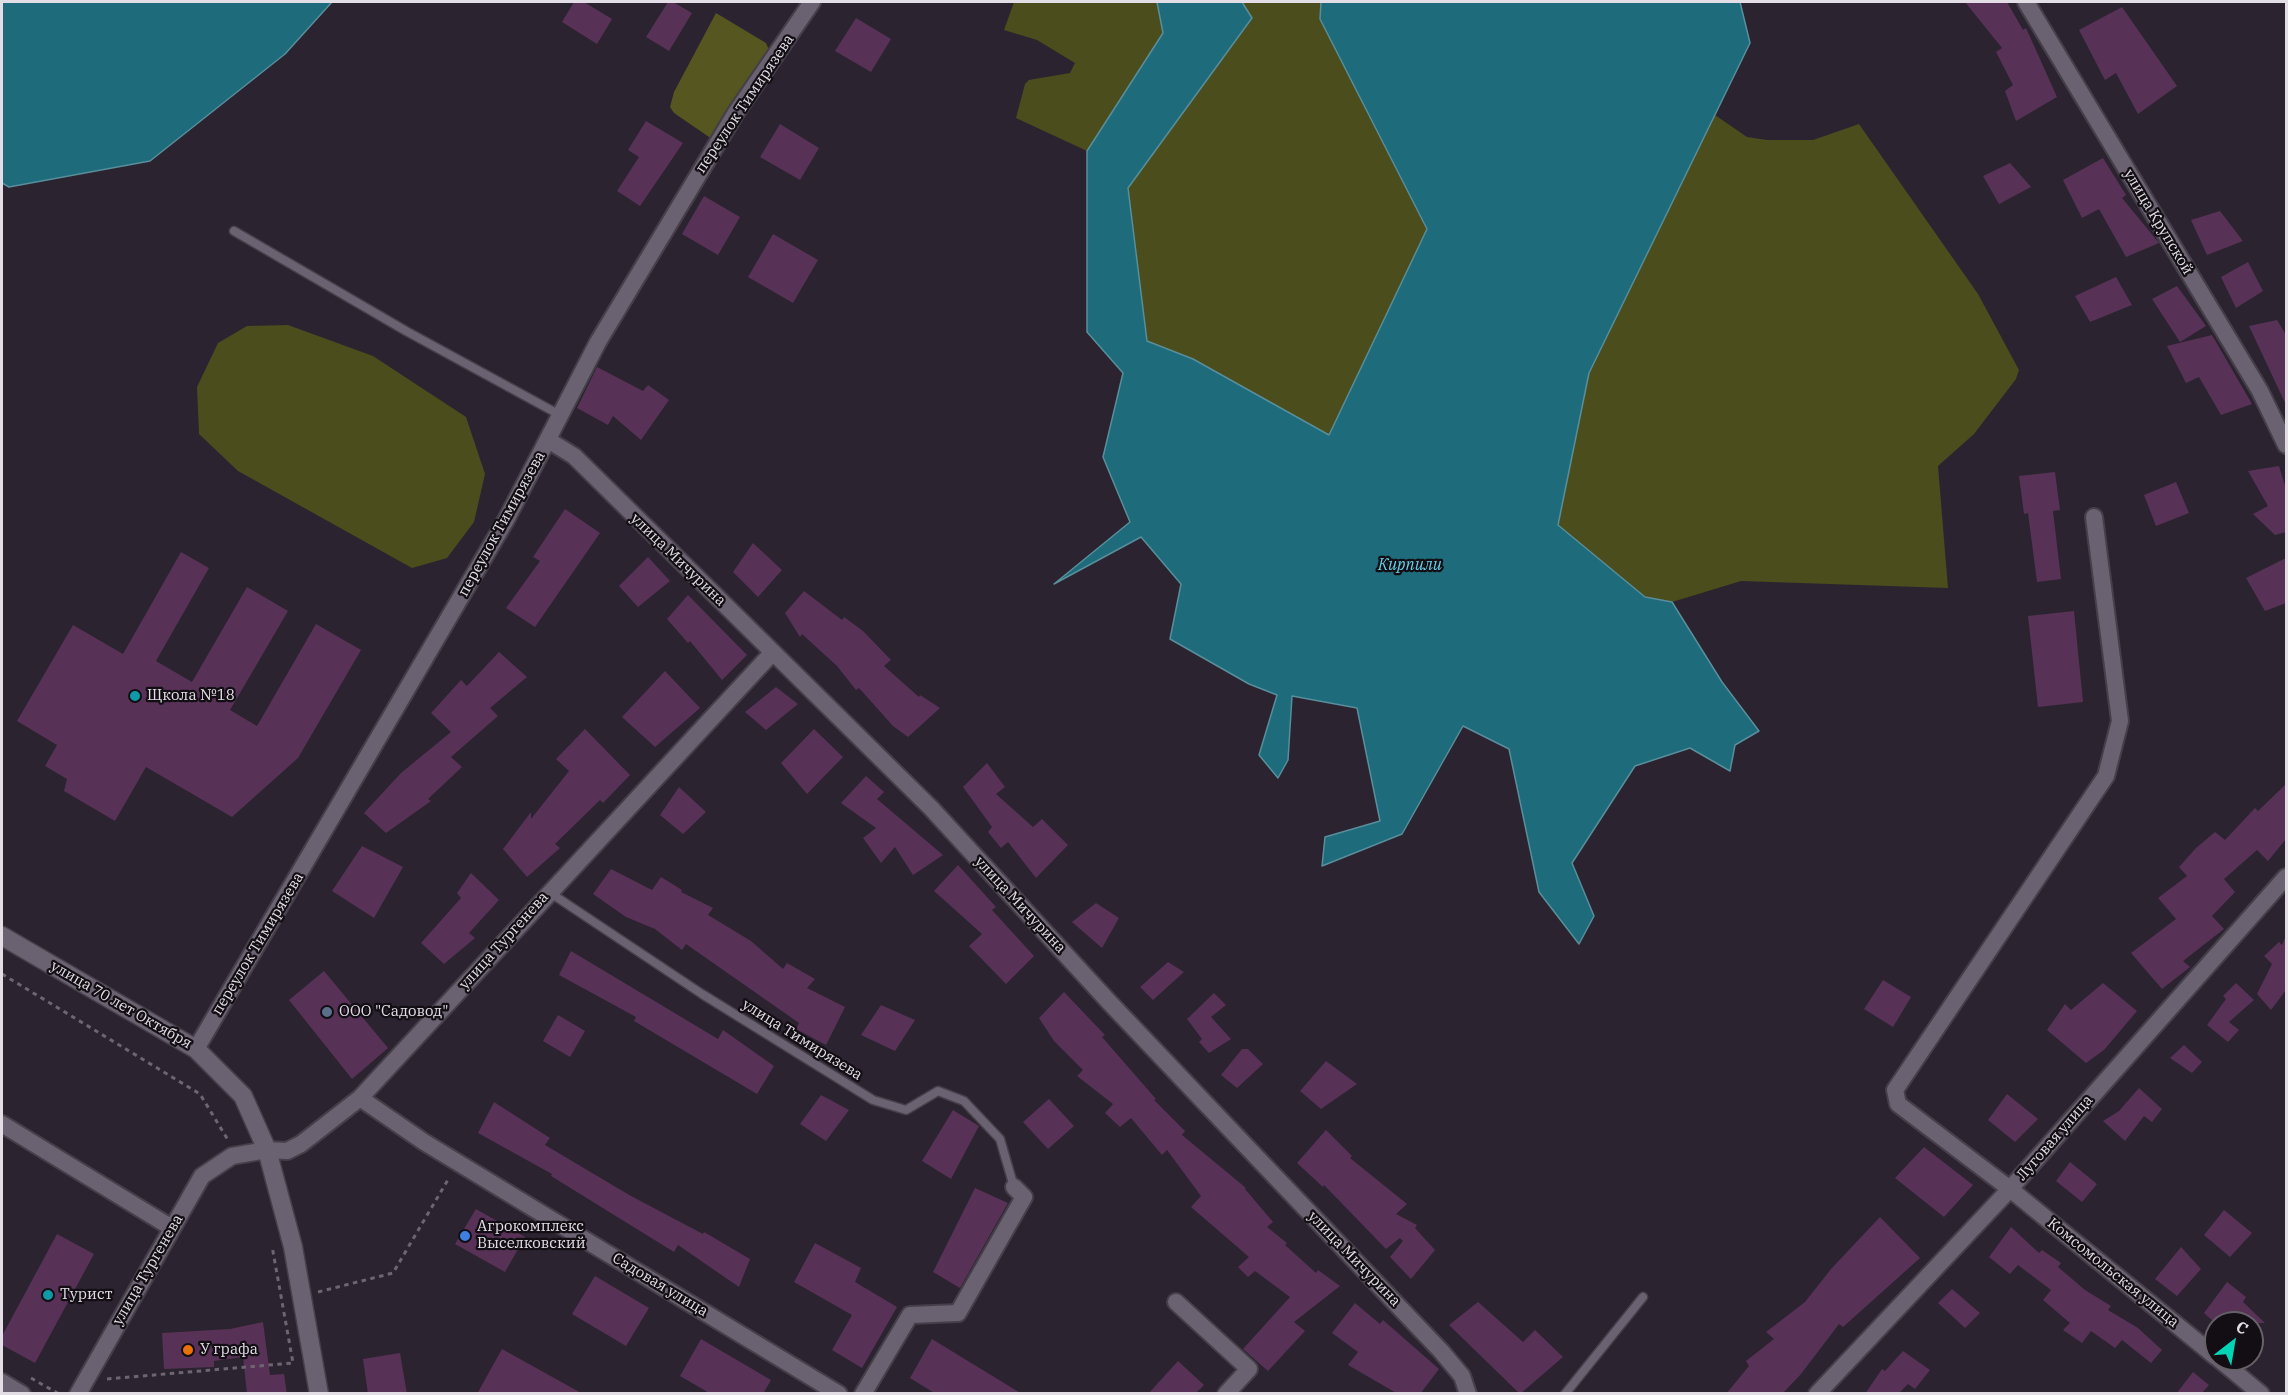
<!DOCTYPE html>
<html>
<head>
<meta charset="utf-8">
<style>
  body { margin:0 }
  #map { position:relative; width:2288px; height:1395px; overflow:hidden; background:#2b2330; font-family:"IBM Plex Serif",serif }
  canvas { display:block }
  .frame { position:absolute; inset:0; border:3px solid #e3dee6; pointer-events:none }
  .north { position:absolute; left:2204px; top:1311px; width:60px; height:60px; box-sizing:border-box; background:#120e14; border:2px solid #666168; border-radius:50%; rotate:31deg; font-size:16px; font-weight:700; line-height:24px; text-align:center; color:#e3dee6 }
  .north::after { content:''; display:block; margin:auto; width:21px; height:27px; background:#02d5b6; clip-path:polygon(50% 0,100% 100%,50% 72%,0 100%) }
</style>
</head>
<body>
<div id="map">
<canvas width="2288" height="1395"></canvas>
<div class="frame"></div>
<div class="north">С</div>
</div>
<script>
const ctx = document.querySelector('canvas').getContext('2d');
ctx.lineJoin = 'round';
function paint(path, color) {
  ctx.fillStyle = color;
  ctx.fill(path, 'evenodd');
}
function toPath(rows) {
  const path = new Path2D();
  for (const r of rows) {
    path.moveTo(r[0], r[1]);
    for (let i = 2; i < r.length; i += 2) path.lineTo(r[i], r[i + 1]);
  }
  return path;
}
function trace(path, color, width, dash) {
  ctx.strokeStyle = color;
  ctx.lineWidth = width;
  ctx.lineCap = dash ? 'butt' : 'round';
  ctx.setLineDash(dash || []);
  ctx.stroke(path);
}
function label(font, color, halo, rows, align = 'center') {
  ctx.font = font + ' "IBM Plex Serif",serif';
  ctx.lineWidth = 4.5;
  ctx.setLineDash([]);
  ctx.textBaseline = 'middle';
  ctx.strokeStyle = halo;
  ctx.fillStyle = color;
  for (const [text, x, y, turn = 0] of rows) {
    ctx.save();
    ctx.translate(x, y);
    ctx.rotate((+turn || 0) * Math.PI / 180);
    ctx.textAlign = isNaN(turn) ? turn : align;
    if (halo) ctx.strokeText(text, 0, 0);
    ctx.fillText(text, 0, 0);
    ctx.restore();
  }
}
paint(toPath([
  [1014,2,1157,2,1163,33,1087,151,1016,118,1025,84,1029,80,1070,73,1075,63,1037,40,1004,30],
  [1242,2,1321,2,1320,19,1427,230,1329,435,1193,359,1147,342,1128,188,1252,19],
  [1715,115,1747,137,1767,140,1813,140,1859,124,1978,294,2019,370,2016,379,1974,434,1938,466,1948,588,1741,581,1672,602,1645,597,1558,525,1589,373],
  [288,325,373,356,466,417,485,474,474,522,447,558,412,568,238,471,199,434,197,387,218,343,247,326]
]), '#4b4d1c');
paint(toPath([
  [716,13,766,43,769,50,712,139,674,113,670,107,674,92]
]), '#555620');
const water = toPath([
  [2,2,332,2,285,54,150,161,9,187,2,183,2,2],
  [1157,2,1242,2,1252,18,1128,188,1147,341,1193,359,1329,435,1427,229,1320,19,1321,2,1740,2,1750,43,1589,373,1558,525,1645,597,1672,602,1722,682,1759,731,1735,745,1730,771,1690,748,1635,766,1572,863,1594,916,1579,944,1539,892,1509,749,1463,726,1402,834,1322,866,1325,837,1380,821,1357,708,1292,696,1288,760,1278,778,1259,755,1277,695,1249,684,1170,639,1181,584,1141,537,1054,584,1130,522,1103,457,1123,373,1087,332,1087,151,1163,33,1157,2]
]);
paint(water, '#1e6b7b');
trace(water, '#598e9b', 1.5);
paint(toPath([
  [574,2,584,2,612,19,597,44,562,22],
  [668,2,673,2,692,13,669,51,646,37],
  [1965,2,2007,2,2023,30,2026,28,2057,97,2016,121,2005,91,2013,85,1996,52,2002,48],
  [2122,7,2177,86,2138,114,2116,73,2105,80,2079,30],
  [856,18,891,39,871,72,835,51],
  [646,121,683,143,640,206,617,191,639,157,628,150],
  [780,124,819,148,800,180,760,157],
  [2103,158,2126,195,2122,198,2159,243,2126,257,2099,209,2082,218,2063,180],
  [2010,163,2031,187,1999,204,1983,176],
  [704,196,740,217,718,255,682,234],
  [2220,211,2243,241,2207,255,2191,220],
  [773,234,818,260,793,303,748,277],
  [2248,262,2263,291,2236,308,2221,277],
  [2116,277,2132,305,2090,322,2075,296],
  [2177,286,2206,326,2180,342,2152,299],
  [2277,320,2286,335,2286,405,2249,326],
  [2212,335,2252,404,2221,415,2199,377,2186,383,2167,346],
  [597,367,643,391,648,385,669,400,641,440,613,416,608,425,577,408],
  [2279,466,2286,489,2286,532,2275,535,2253,514,2268,506,2248,471],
  [2055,472,2060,510,2053,511,2061,579,2037,582,2028,513,2024,514,2019,476],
  [2176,482,2189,513,2156,526,2144,495],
  [565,509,600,533,535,627,506,608,540,561,533,557],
  [753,543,782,570,758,597,733,572],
  [181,552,209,568,156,661,192,682,247,587,288,611,230,710,257,726,316,624,361,650,298,758,232,817,146,767,115,821,64,791,67,779,45,766,57,745,17,721,73,625,123,654],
  [648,557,670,581,638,607,619,586],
  [2286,558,2286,603,2265,611,2246,578],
  [804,591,842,620,844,617,863,631,891,660,884,666,919,697,920,695,940,708,908,737,893,726,859,688,856,690,837,666,802,634,800,637,785,613],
  [688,595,747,655,722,680,690,641,688,643,667,619],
  [2074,611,2083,702,2038,707,2028,616],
  [499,652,527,677,490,708,498,716,451,757,462,767,428,799,431,801,386,833,364,813,401,773,451,732,431,713,461,680,467,686],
  [665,671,700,708,655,747,622,717],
  [776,687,798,704,766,730,745,712],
  [585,729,630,775,603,803,600,800,555,844,560,848,527,877,503,849,531,812,531,819,569,771,556,759],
  [814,729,843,757,807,794,781,763],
  [987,763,1005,787,996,794,1033,827,1042,819,1068,845,1036,878,1008,842,1001,848,988,832,992,827,963,787],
  [866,776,884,792,877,799,943,855,913,875,895,847,881,863,863,838,876,828,841,803],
  [2286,784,2286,839,2268,861,2257,850,2224,879,2235,892,2212,916,2224,929,2183,961,2190,967,2162,989,2131,953,2176,919,2158,898,2187,876,2179,867,2196,848,2215,832,2225,840,2255,808,2258,811],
  [679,787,706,812,683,834,660,815],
  [362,846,403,867,374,918,332,891],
  [958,865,996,907,992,910,1034,956,1006,984,969,946,982,934,934,891],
  [611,869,652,890,661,877,682,890,681,892,713,908,708,915,751,941,783,969,787,963,815,979,807,988,845,1007,826,1045,796,1029,799,1023,686,944,682,950,655,929,626,917,593,894],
  [471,873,499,900,469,933,475,938,444,964,421,943,461,898,457,893],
  [1096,903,1119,918,1102,948,1072,922],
  [2286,936,2286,990,2271,1010,2257,994,2272,964,2264,956,2279,942,2282,945],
  [571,951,718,1039,723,1030,774,1066,757,1094,634,1021,636,1017,559,975],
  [1168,962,1184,972,1153,1000,1140,987],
  [324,971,388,1048,352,1079,289,1000],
  [1883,980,1911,997,1893,1027,1864,1009],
  [2103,983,2137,1011,2104,1050,2086,1063,2047,1030,2065,1004,2071,1010],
  [2236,983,2254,1000,2229,1022,2239,1030,2228,1042,2207,1025,2226,999,2223,996],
  [1064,992,1105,1035,1102,1037,1156,1099,1154,1100,1185,1131,1182,1135,1246,1188,1245,1189,1273,1222,1267,1227,1287,1243,1285,1245,1316,1273,1318,1270,1340,1286,1294,1322,1305,1331,1268,1371,1243,1349,1290,1297,1255,1271,1248,1277,1238,1267,1249,1257,1191,1207,1201,1196,1167,1150,1162,1155,1131,1118,1120,1127,1105,1113,1113,1104,1077,1076,1083,1070,1054,1041,1039,1018],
  [1214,993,1226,1005,1211,1017,1231,1039,1209,1053,1199,1042,1202,1039,1187,1019],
  [881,1005,915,1020,895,1051,861,1035],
  [558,1015,585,1031,570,1057,543,1041],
  [2184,1045,2202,1062,2192,1073,2170,1058],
  [1242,1049,1248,1049,1263,1064,1237,1088,1221,1075],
  [1326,1061,1357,1084,1321,1109,1300,1091],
  [2139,1088,2162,1109,2152,1122,2144,1116,2125,1141,2103,1121,2119,1111],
  [2007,1094,2038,1119,2015,1142,1988,1120],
  [821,1095,849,1110,826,1141,800,1124],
  [1049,1099,1074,1126,1048,1149,1023,1122],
  [494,1102,550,1138,545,1145,631,1196,703,1234,704,1232,750,1259,739,1287,678,1245,674,1252,551,1176,552,1174,478,1133],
  [953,1110,979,1126,951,1179,922,1161],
  [1326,1130,1352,1156,1350,1158,1407,1204,1396,1214,1417,1225,1415,1228,1435,1250,1411,1279,1390,1257,1403,1241,1400,1238,1386,1249,1324,1185,1323,1187,1297,1163],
  [1924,1147,1973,1185,1944,1217,1895,1178],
  [2070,1162,2097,1184,2082,1202,2056,1181],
  [975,1188,1008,1203,960,1288,933,1272],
  [476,1209,525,1237,505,1272,455,1244],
  [2224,1210,2252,1233,2230,1257,2204,1235],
  [1880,1217,1920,1258,1843,1327,1839,1324,1801,1374,1782,1394,1726,1394,1749,1366,1746,1361,1774,1339,1766,1332,1805,1302,1831,1269],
  [2011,1227,2039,1253,2042,1250,2061,1263,2058,1267,2085,1290,2111,1306,2108,1310,2138,1328,2162,1350,2151,1363,2122,1340,2115,1348,2091,1331,2082,1343,2063,1330,2070,1323,2043,1300,2051,1290,2018,1265,2010,1274,1989,1257],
  [57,1234,94,1254,35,1363,2,1345,2,1336],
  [815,1243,861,1268,855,1282,897,1307,862,1368,832,1350,852,1315,794,1282],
  [2181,1247,2201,1269,2177,1296,2155,1279],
  [595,1276,649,1308,626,1346,572,1314],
  [2227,1282,2246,1297,2243,1302,2265,1323,2215,1323,2204,1313],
  [1952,1289,1980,1313,1965,1328,1938,1303],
  [1478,1302,1523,1342,1535,1330,1563,1357,1520,1394,1449,1325],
  [1355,1303,1380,1324,1383,1320,1439,1369,1420,1394,1398,1394,1348,1365,1358,1352,1332,1333],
  [263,1322,270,1375,284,1374,287,1394,247,1394,243,1357,214,1361,214,1367,164,1369,162,1333,230,1329],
  [701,1339,771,1380,763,1394,711,1394,680,1376],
  [932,1339,1022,1394,936,1394,910,1378],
  [502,1349,583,1394,477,1394],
  [1903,1351,1930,1370,1915,1389,1908,1384,1898,1394,1865,1394,1882,1369,1885,1371],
  [400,1353,407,1394,368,1394,363,1359],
  [1178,1361,1204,1385,1195,1394,1148,1394],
  [2193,1372,2209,1385,2201,1394,2176,1394]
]), '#573256');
const lane = toPath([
  [234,231,406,331,560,415],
  [549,892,702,994,873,1100,906,1110,938,1091,964,1101,1000,1139,1014,1187],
  [1565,1394,1643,1297]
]);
const street = toPath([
  [2026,2,2260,391,2286,445],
  [548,440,574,456,931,808,1110,1003,1441,1351,1462,1376,1468,1394],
  [2094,517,2120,721,2106,776,1895,1090,1898,1104,2010,1189,2216,1357],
  [196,1049,506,520,598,342,735,114,812,2],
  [360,1098,424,1142,839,1394],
  [2,1124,172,1228],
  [1176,1302,1249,1369,1226,1394],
  [2219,1359,2261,1394],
  [2,1382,22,1394],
  [78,1394,202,1176,232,1156,267,1150,287,1151,301,1144,360,1098,773,652],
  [863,1394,910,1315,958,1313,1024,1197,1014,1187],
  [1817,1394,2010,1189,2286,877]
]);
const secondary = toPath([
  [2,936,196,1049,243,1096,267,1150,293,1247,319,1394]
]);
trace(lane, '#453f49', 11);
trace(street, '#453f49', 20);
trace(secondary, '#453f49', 21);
trace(toPath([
  [2,974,200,1094,228,1140],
  [318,1292,393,1273,449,1178],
  [31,1378,59,1394],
  [107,1379,293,1363,272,1246]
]), '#6d6671', 3, [4.5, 4.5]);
trace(lane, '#6a6270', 8);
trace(street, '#6a6270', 16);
trace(secondary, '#6a6270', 18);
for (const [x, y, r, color] of [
  [135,696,6,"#0f9aa8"],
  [327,1012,6,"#5c6f8a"],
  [465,1236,6,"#3f7fe0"],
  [48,1295,6,"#0f9aa8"],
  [188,1350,6,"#e8710a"]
]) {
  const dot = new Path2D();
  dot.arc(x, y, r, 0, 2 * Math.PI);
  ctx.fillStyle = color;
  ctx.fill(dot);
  trace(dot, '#120e14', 2);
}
label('15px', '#e3dee6', '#120e14', [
  ["переулок Тимирязева",745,104,-56],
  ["улица Крупской",2158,222,59],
  ["переулок Тимирязева",502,524,-61],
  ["улица Мичурина",678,560,44],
  ["улица Мичурина",1020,905,47],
  ["улица Тургенева",504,941,-48],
  ["переулок Тимирязева",258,944,-59],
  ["улица 70 лет Октября",121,1005,30],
  ["улица Тимирязева",802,1040,32],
  ["Луговая улица",2055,1138,-49],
  ["улица Мичурина",1354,1259,46],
  ["улица Тургенева",148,1270,-60],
  ["Комсомольская улица",2113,1273,39],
  ["Садовая улица",660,1285,31]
]);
label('15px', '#e3dee6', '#120e14', [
  ["Щкола №18",147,696],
  ["ООО \"Садовод\"",339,1012],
  ["Агрокомплекс",477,1227],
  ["Выселковский",477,1244],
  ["Турист",60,1295],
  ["У графа",200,1350]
], 'left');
label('italic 16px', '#62d0e9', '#120e14', [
  ["Кирпили",1410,565]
]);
</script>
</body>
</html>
